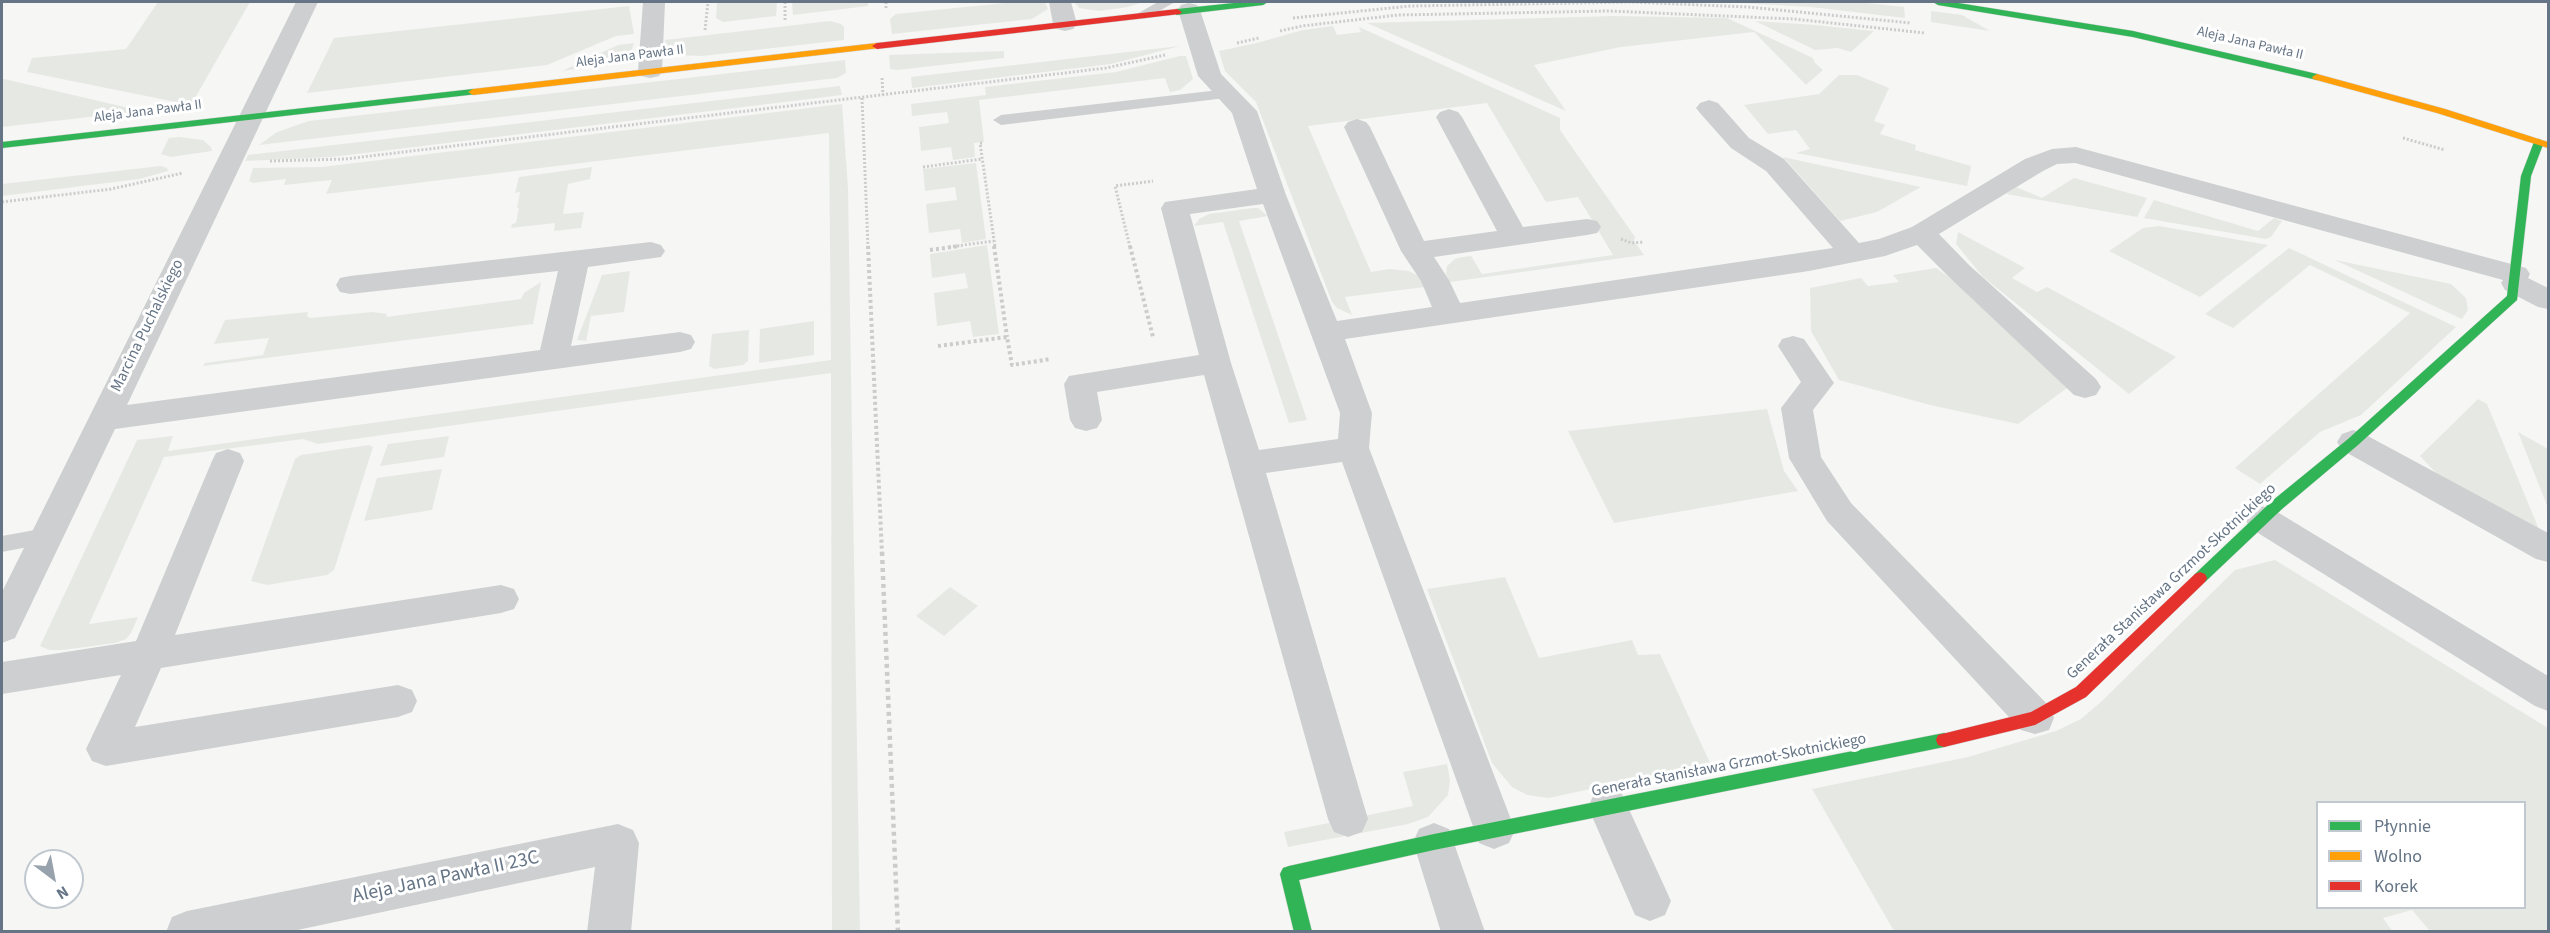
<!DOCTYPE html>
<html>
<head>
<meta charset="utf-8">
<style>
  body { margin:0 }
  #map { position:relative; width:2550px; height:933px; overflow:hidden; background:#f6f6f5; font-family:"Source Sans 3",sans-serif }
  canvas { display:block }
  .frame { position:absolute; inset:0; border:3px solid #667586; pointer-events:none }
  .legend { position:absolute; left:2316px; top:801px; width:210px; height:108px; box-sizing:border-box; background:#fff; border:2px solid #c2c8cf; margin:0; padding:8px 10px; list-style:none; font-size:18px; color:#667586 }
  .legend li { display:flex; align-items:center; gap:12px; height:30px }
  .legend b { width:30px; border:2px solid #c2c8cf }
  .north { position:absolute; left:24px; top:849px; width:60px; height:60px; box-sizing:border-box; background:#fff; border:2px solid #c2c8cf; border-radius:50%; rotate:148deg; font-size:16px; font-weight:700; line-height:24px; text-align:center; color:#667586 }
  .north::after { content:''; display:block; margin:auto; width:21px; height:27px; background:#98a2ad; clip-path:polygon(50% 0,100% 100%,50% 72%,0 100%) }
</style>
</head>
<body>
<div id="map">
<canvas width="2550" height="933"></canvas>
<div class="frame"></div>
<ul class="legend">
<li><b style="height:8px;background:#30b455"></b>Płynnie</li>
<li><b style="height:8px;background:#ff9f0a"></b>Wolno</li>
<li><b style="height:8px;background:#e5322d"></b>Korek</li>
</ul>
<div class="north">N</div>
</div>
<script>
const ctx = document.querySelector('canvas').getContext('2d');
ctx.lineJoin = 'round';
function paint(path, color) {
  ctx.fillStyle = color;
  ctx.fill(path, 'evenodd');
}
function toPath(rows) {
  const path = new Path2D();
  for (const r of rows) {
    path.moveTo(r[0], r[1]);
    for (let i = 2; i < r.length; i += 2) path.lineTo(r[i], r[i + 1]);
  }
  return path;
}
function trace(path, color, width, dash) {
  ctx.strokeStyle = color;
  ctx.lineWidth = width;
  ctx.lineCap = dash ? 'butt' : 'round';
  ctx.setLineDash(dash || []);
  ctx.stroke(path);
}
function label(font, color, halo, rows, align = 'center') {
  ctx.font = font + ' "Source Sans 3",sans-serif';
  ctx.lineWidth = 6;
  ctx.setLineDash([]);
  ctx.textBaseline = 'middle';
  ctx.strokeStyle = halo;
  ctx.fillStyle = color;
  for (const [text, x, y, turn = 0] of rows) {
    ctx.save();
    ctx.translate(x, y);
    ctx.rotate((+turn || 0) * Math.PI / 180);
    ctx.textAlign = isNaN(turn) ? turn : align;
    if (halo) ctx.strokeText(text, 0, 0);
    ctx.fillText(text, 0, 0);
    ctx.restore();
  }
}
paint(toPath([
  [158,2,250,2,191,105,27,72,32,58,126,49],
  [717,2,777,2,776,16,723,22,716,18],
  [792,2,868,2,868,6,793,15],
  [1015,2,1045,2,1048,9,1032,19,892,34,890,19,896,14],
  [1074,2,1143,2,1128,7,1099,11,1079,8],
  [1721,2,1856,2,1904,7,1905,18,1811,7],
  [629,6,634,34,616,36,547,65,307,93,334,38],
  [1931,11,1962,15,1990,31,1931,22],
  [1614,16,1727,18,1813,58,1815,63,1823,70,1806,85,1754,32,1621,47,1534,65,1566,111,1367,23],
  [830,21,841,24,844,27,844,40,702,56,673,55,666,47,665,40],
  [1755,21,1815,25,1874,31,1851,52,1838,48,1815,50],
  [1333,26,1337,35,1361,32,1359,27,1560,118,1560,130,1635,237,1634,241,1644,255,1450,282,1446,274,1447,266,1455,259,1463,257,1471,256,1482,274,1613,255,1578,197,1546,202,1487,103,1308,126,1371,272,1389,269,1409,271,1420,277,1425,287,1345,297,1352,315,1337,308,1332,302,1256,102,1225,71,1219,51,1257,43,1303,30],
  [634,43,631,52,615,64,562,71,618,45],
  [1180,46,1111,64,912,88,911,77],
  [1004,51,1004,58,897,70,890,69,889,55],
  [1180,56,1186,56,1193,79,1180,90,1170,92,1165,78,979,100,984,142,974,143,975,157,953,160,951,147,921,151,919,127,949,123,947,112,912,116,911,104,986,95,985,87,1116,72],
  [845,60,846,73,837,78,259,145,277,132,309,121],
  [1839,75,1857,75,1889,88,1874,121,1885,125,1880,134,1916,145,1915,150,1971,166,1967,186,1796,153,1810,149,1796,130,1768,134,1744,105,1819,94],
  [4,79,142,111,2,127,2,80],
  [840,86,842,95,332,157,245,161,248,155],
  [842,104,848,188,860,931,832,931,831,373,318,444,303,439,164,457,89,624,138,617,131,633,126,639,115,643,63,650,49,650,40,646,137,440,173,436,168,451,831,360,829,133,326,194,332,180,284,185,286,179,253,183,249,181,253,168,322,167],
  [179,137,203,140,211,147,212,151,171,157,161,154,169,138],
  [1783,157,1921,187,1877,212,1840,221],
  [976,163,986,239,962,243,960,229,929,233,926,204,957,200,955,187,925,191,923,169],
  [161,166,167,168,168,171,139,179,2,196,2,184],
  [592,167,590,179,568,184,563,214,584,212,581,228,554,231,555,223,511,228,512,224,516,223,519,208,517,208,520,192,515,193,519,177],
  [2074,178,2147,198,2137,217,2006,194,2016,187,2042,198],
  [2154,200,2258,231,2274,218,2282,221,2271,237,2266,239,2144,218],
  [1253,208,1258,208,1268,216,1239,221,1307,420,1289,423,1223,222,1194,226,1199,219,1209,214],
  [2159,226,2268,245,2200,297,2109,251,2143,228],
  [1958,232,2025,268,2012,278,2037,292,2047,287,2176,357,2129,394,1983,277,1956,244],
  [987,245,999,334,973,337,970,321,937,326,934,293,968,288,965,273,932,278,930,254],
  [2289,248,2456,327,2361,415,2320,432,2260,484,2235,468,2410,313,2310,265,2233,328,2205,314],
  [2335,260,2451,284,2466,298,2468,310,2462,319],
  [1936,268,1957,283,2067,388,2018,424,1930,405,1839,380,1811,331,1810,288,1861,278,1868,286,1899,282,1893,275],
  [630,271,624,312,591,316,586,341,577,340,602,275],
  [541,282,533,324,203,366,205,363,263,355,269,338,214,344,225,320,308,312,307,316,310,318,373,312,387,314,386,317,521,299,524,293],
  [814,321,814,355,759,363,760,329],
  [749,330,748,361,743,365,714,369,709,366,712,334],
  [2478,399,2487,404,2543,539,2439,476,2420,456],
  [1767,409,1784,471,1798,491,1614,523,1568,431],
  [2518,432,2548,449,2548,508],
  [449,436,444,457,380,466,388,444],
  [369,445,373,447,334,570,327,575,267,585,251,581,295,459,301,455],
  [442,469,432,510,364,521,377,478],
  [2275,560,2548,728,2548,931,2430,931,2412,910,2383,918,2393,932,1894,931,1812,789,1968,757,2056,731,2081,719,2102,701,2235,570],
  [2318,802,2524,802,2524,908,2318,908],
  [1505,577,1539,658,1632,640,1638,655,1660,654,1710,763,1549,798,1527,795,1512,787,1492,763,1427,589],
  [950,587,978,606,944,636,916,616],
  [1447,764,1450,780,1448,795,1428,817,1408,824,1288,847,1284,832,1413,806,1403,772]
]), '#e6e9e3');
const fast = toPath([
  [1243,2,1268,2,1263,5,1177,15,1172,12,1177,9,1243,2],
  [1933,2,1952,2,2133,31,2317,74,2322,77,2317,80,2133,37,1938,5,1933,2],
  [473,89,478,92,477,94,2,148,2,142,473,89],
  [2539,139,2544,142,2531,176,2517,300,2358,445,2282,509,2205,582,2195,582,2193,578,2195,574,2272,501,2348,439,2507,296,2521,176,2534,142,2539,139],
  [1944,733,1950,735,1952,740,1950,745,1944,747,1434,850,1299,880,1312,932,1294,932,1280,874,1283,868,1289,866,1434,834,1944,733]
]);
const slow = toPath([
  [877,43,880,44,880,48,473,95,468,92,473,89,877,43],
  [2317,74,2445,109,2548,142,2548,148,2437,113,2313,79,2312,77,2317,74]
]);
const jam = toPath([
  [1177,9,1182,12,1180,14,877,49,872,46,877,43,1177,9],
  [2200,572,2205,574,2207,578,2205,582,2086,697,2035,725,1944,747,1938,745,1936,740,1938,735,2031,712,2076,687,2195,574,2200,572]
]);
trace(fast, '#d3d4d5', 1);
trace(slow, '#d3d4d5', 1);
trace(jam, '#d3d4d5', 1);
trace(toPath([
  [785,2,785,21],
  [886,2,886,10],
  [1293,18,1410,6,1631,2,1748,7,1911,23],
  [705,30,708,2],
  [1280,31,1302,26,1398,15,1609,11,1794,19,1925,33],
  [1237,43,1259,38],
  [882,78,883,95],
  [862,98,868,247],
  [2403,138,2445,150],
  [982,143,980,143,995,247],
  [270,161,345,159,1106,68,1165,55],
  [923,167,982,159],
  [2,202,111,189,183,173],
  [1621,239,1631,243,1644,242],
  [949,247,994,241],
  [1130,247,1115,186,1153,181]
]), '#cccccd', 3, [2, 2]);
trace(toPath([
  [868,246,882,554],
  [994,246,1007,337],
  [1130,246,1153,337],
  [930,250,960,246],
  [938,346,1007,337,1012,365,1051,359]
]), '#cccccd', 4, [3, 3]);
trace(toPath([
  [882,552,898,932]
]), '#cccccd', 4.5, [4, 4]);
paint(toPath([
  [1158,2,1175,2,1147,18,1142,19,1135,15,1158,2],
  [1228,89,1236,94,1234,97,1001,125,993,120,1001,115,1228,89],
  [46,528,54,530,57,536,54,542,2,552,2,536,46,528]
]), '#cecfd0');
paint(toPath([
  [296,2,318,2,127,405,540,350,558,271,350,294,340,292,336,285,340,278,350,276,651,242,661,245,665,251,661,257,588,267,571,346,680,332,691,335,695,342,691,349,680,352,115,429,15,638,2,643,2,592,296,2],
  [643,2,665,2,662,71,659,76,650,78,641,76,638,71,643,2],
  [1049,2,1071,2,1077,24,1073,29,1065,31,1057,29,1053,24,1049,2],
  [1189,3,1197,5,1200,10,1221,74,1257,111,1286,195,1337,321,1432,307,1421,281,1401,251,1344,127,1348,122,1357,119,1366,122,1370,127,1424,241,1497,231,1436,117,1440,112,1449,109,1458,112,1462,117,1523,227,1587,219,1597,221,1601,227,1597,233,1587,235,1434,257,1449,280,1460,303,1833,248,1766,171,1731,148,1700,113,1696,108,1700,103,1709,100,1718,103,1749,138,1784,159,1859,243,1879,239,1912,227,2025,159,2052,149,2076,147,2526,268,2530,274,2528,278,2548,288,2548,309,2538,307,2505,290,2501,283,2503,280,2075,163,2057,164,2043,171,1939,234,1969,265,2096,379,2101,387,2096,395,2085,398,2074,395,1949,277,1917,245,1885,256,1809,271,1345,339,1372,413,1369,448,1515,830,1509,843,1494,849,1479,843,1342,462,1266,473,1368,819,1362,832,1348,837,1334,832,1328,819,1204,375,1097,392,1102,420,1097,428,1086,431,1075,428,1070,420,1064,384,1069,376,1199,355,1161,208,1165,202,1257,189,1232,113,1198,76,1178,10,1181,5,1189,3],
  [1263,204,1340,413,1338,439,1259,450,1231,363,1190,214,1263,204],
  [1793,336,1804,339,1834,383,1813,410,1821,457,1851,503,2049,706,2054,718,2049,730,2035,734,2021,730,1827,521,1789,458,1781,408,1801,382,1778,346,1782,339,1793,336],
  [2353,430,2364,434,2548,533,2548,562,2536,559,2342,450,2337,442,2342,434,2353,430],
  [228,449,240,453,244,461,175,635,501,585,514,589,519,599,514,609,501,613,161,668,135,727,398,685,412,690,417,701,412,712,398,717,106,766,92,761,86,749,121,675,2,694,2,662,136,641,212,461,216,453,228,449],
  [2262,506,2274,510,2548,676,2548,711,2535,706,2250,528,2245,519,2250,510,2262,506],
  [1608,789,1622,794,1671,901,1665,915,1650,921,1635,915,1588,807,1594,794,1608,789],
  [1434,823,1449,829,1485,932,1441,932,1413,842,1419,829,1434,823],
  [618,824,633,830,639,843,631,932,587,932,595,867,288,932,166,932,172,917,187,911,618,824]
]), '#cecfd0');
paint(fast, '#30b455');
paint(slow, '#ff9f0a');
paint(jam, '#e5322d');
label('14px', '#667586', '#fff', [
  ["Aleja Jana Pawła II",2250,44,13],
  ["Aleja Jana Pawła II",630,57,-7],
  ["Aleja Jana Pawła II",148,112,-7]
]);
label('16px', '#667586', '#fff', [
  ["Marcina Puchalskiego",148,326,-64],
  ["Generała Stanisława Grzmot-Skotnickiego",2172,582,-43],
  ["Generała Stanisława Grzmot-Skotnickiego",1729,766,-11]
]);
label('20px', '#667586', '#fff', [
  ["Aleja Jana Pawła II 23C",446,878,-12]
]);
</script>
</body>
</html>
